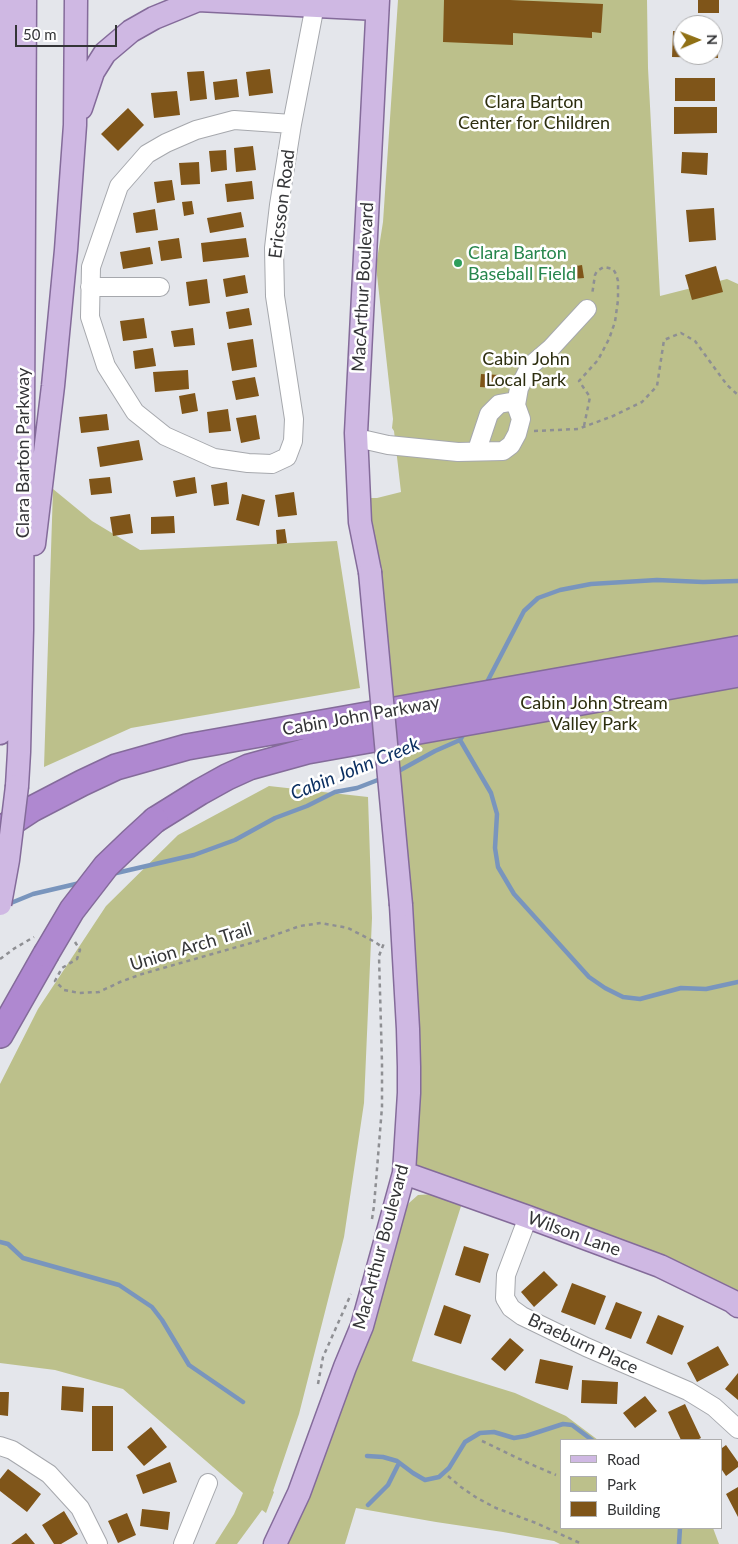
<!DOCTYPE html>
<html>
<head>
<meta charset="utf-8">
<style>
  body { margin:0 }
  #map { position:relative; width:738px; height:1544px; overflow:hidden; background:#e4e6eb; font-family:Lato,sans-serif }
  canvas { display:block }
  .legend { position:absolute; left:560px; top:1439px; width:162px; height:90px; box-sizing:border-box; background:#fff; border:1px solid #aeaeaf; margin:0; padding:6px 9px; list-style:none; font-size:15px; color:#343537 }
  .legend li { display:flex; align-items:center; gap:10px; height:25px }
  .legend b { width:25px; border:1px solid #aeaeaf }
  .north { position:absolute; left:673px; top:15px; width:50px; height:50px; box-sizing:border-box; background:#fff; border:1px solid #aeaeaf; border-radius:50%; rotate:89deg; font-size:14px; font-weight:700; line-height:20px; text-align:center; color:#343537 }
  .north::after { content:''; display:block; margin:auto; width:18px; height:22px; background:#907015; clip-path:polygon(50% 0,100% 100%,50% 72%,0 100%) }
  .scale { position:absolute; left:15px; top:25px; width:102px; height:22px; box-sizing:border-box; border:2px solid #343537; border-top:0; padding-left:6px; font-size:15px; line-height:18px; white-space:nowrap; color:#343537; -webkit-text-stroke:4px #fff; paint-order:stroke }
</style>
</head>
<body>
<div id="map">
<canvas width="738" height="1544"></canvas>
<ul class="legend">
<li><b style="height:6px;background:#cfb8e3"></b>Road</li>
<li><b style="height:14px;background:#bcc08b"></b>Park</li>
<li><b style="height:14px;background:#7f5519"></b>Building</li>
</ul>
<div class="north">N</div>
<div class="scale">50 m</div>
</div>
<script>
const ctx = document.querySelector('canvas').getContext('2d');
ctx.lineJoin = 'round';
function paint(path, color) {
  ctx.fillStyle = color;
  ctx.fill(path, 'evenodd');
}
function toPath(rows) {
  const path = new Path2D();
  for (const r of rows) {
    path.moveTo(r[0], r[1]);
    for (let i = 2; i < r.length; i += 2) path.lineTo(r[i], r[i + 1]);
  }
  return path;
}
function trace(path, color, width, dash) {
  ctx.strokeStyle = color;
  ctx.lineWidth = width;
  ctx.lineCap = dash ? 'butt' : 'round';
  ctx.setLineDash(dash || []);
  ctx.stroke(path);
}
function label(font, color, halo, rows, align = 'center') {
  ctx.font = font + ' Lato,sans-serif';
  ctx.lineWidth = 5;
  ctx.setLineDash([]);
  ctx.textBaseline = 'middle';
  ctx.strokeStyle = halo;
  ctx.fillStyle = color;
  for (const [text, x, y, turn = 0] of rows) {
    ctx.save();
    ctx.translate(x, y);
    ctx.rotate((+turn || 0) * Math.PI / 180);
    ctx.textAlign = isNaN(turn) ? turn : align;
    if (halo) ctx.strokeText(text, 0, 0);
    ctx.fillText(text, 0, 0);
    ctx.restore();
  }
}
paint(toPath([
  [398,0,647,0,648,68,660,296,727,279,738,284,738,1306,404,1173,409,1093,358,498,377,498,401,492,394,431,392,428,393,419,376,266,383,222],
  [53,489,92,521,140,550,337,541,360,688,131,728,44,767],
  [269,786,368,797,372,918,364,1103,344,1237,299,1414,273,1491,274,1492,266,1513,262,1510,237,1544,215,1544,234,1514,243,1493,123,1389,55,1370,0,1363,0,1084,38,1009,106,906,178,835],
  [435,1194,462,1203,412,1361,515,1393,566,1416,598,1440,562,1440,562,1528,713,1528,719,1544,560,1544,554,1541,503,1532,436,1522,356,1508,345,1544,284,1544,401,1217,409,1203,418,1195]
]), '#bcc08b');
trace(toPath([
  [486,684,524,611,538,598,560,590,591,584,657,580,703,582,738,581],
  [460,740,491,793,497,814,495,848,498,867,514,894,589,977,605,988,623,997,640,999,681,988,706,989,738,982],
  [395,773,435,751,460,740,465,732],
  [112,874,194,855,235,840,275,818,307,806,335,792,357,788,383,778],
  [6,905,33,894,80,883],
  [0,1242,8,1244,23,1258,119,1285,152,1307,162,1320,189,1365,243,1402],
  [367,1456,383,1457,397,1461,413,1473,425,1480,439,1477,449,1468,465,1442,480,1433,494,1432,514,1438,526,1436,563,1424,572,1425,592,1440],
  [368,1505,388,1485,399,1463],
  [679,1544,680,1528]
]), '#7995bd', 4.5);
paint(toPath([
  [444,0,510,0,603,4,601,33,592,32,592,38,513,33,513,45,443,42],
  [698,0,719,0,719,13,698,13],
  [673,31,683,31,683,55,713,55,713,32,719,32,718,58,672,57],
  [270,69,273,93,249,96,246,72],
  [204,71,207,99,190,101,187,72],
  [675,78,715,78,715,101,675,101],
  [237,79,239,97,215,100,213,82],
  [177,91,180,115,154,118,151,93],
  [674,107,717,107,717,133,674,134],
  [128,108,144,125,118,151,101,134],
  [253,146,256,170,236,172,234,148],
  [226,150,227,170,211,172,209,151],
  [682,152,708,153,707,175,681,173],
  [199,162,200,184,181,185,179,163],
  [172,180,175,200,157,203,154,182],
  [252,181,254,199,227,202,225,184],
  [192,201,194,214,184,216,182,202],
  [714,208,716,240,689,242,686,210],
  [155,209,158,230,136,233,133,213],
  [241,212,244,227,210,233,207,218],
  [179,238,182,258,161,261,158,241],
  [246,238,249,257,203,262,201,243],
  [150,247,153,264,123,269,120,252],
  [582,265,584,278,572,279,570,267],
  [716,266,723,292,692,300,685,275],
  [245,275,248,293,226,297,223,279],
  [207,279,210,303,189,306,186,282],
  [249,308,252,325,229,329,226,312],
  [144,318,147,338,123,341,120,321],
  [193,328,195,345,174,347,171,331],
  [253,339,257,367,232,371,227,343],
  [153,348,156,366,135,369,133,351],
  [188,370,189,389,155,392,153,372],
  [481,374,499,375,499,388,480,387],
  [255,377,259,396,236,400,232,381],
  [195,393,198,411,182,414,179,396],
  [228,409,231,431,209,433,207,412],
  [107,414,109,430,81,433,79,417],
  [256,415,260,439,241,443,236,418],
  [139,440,143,460,100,467,97,447],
  [110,477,112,493,91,495,89,479],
  [195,477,197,493,176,497,173,481],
  [227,482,229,504,214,506,211,485],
  [294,492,297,515,278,517,275,495],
  [242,494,265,500,259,526,236,520],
  [130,514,133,533,113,536,110,517],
  [174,516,175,533,151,534,151,517],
  [285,529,287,543,277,544,276,530],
  [464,1246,489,1254,480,1283,455,1275],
  [544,1271,558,1285,534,1307,521,1292],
  [572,1283,606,1296,595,1325,561,1312],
  [616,1302,642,1312,631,1339,605,1329],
  [444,1305,471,1315,461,1344,434,1335],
  [658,1315,684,1326,672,1355,646,1343],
  [510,1338,524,1350,505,1371,491,1359],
  [718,1346,729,1365,697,1382,687,1363],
  [540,1359,573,1366,568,1390,535,1383],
  [738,1373,738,1400,725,1389],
  [582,1380,618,1382,617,1404,581,1403],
  [62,1386,84,1388,83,1412,61,1410],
  [0,1392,9,1392,8,1416,0,1415],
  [645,1396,657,1411,635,1428,623,1413],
  [685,1404,701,1438,697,1440,681,1440,668,1412],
  [92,1406,113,1406,113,1451,92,1451],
  [151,1427,167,1447,144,1466,127,1447],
  [726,1445,738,1462,738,1467,726,1476,722,1470,722,1448],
  [170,1462,177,1482,143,1494,136,1475],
  [8,1469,41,1494,27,1512,0,1491,0,1479],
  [738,1487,738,1517,726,1494],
  [142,1509,170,1512,168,1530,140,1526],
  [64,1511,78,1534,61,1544,54,1544,42,1525],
  [127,1513,136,1535,118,1543,108,1521],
  [26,1533,35,1544,11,1544]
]), '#7f5519');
const minor = toPath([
  [292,124,234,120,196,130,166,143,147,154,119,186,91,267,90,317,106,366,135,412,165,436,214,458,248,463,272,464,287,457,293,441,294,419,275,296,274,248,279,205,292,124,316,0],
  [90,287,160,287],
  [516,405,519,388,530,366,551,348,587,309],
  [356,441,366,440,388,445,458,452,503,451,511,445,517,434,521,419,516,405,510,402,499,404,489,414,477,450],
  [528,1217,506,1275,505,1298,511,1308,522,1316,586,1347,688,1391,714,1407,738,1429],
  [0,1446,12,1450,49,1474,80,1508,98,1544],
  [183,1544,208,1483]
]);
const major = toPath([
  [198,0,377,9],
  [81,108,93,72,105,53,131,31,154,18,198,0],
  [34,544,53,386,66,250,75,125,76,0],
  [370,572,360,522,356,433,378,0],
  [0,733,1,703,1,485,3,0],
  [17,786,19,752,22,630,25,0],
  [404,1173,528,1217,660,1266,732,1301,738,1306],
  [275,1544,299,1493,345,1367,362,1326,404,1173,409,1093,409,1067,408,1029,401,905]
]);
const highway = toPath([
  [155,820,200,792,227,777,249,767,307,751,738,674],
  [0,830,32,809,82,783,116,767,187,747,738,649],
  [0,1035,46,954]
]);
trace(minor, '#a6a8ad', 20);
trace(major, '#846b9a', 25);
trace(highway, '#846b9a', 28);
trace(toPath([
  [584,426,590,397,579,381,598,360,609,339,615,322,618,300,618,281,616,274,613,269,604,267,597,271,595,275,592,295],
  [534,431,578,429,613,416,642,402,657,386,664,340,681,333,695,341,727,385,738,395],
  [75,942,80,950,77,959,62,968,55,981,64,990,79,993,99,992,120,982,142,974,258,941,300,926,321,923,348,928,375,942,382,947],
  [0,959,15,948,34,937],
  [372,1219,374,1206,382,1107,382,1063,379,956,384,943],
  [318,1384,323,1357,351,1294],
  [482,1441,528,1463,556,1475],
  [448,1476,461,1487,477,1498,496,1508,536,1523,582,1544]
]), '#8e8f93', 2.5, [4, 4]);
trace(minor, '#fff', 18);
trace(major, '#cfb8e3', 22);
trace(highway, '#af88d0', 25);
const majorBridge = toPath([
  [370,572,401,905],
  [0,904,8,860,17,786]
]);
const highwayBridge = toPath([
  [46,954,72,910,106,866,131,842,155,820]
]);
trace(majorBridge, '#846b9a', 25, []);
trace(highwayBridge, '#846b9a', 28, []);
trace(majorBridge, '#cfb8e3', 22);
trace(highwayBridge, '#af88d0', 25);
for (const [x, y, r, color] of [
  [458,263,5,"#2e9e5b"]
]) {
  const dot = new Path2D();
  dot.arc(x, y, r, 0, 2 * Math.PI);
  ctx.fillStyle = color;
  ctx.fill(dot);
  trace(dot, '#fff', 2);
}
label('18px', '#2d2e0f', '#fff', [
  ["Clara Barton",534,102],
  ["Center for Children",534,123],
  ["Cabin John",526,359],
  ["Local Park",526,380],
  ["Cabin John Stream",594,703],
  ["Valley Park",594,724]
]);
label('18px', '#343537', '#fff', [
  ["Ericsson Road",282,204,-83],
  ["MacArthur Boulevard",363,287,-87],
  ["Clara Barton Parkway",23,453,-90],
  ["Cabin John Parkway",361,716,-10],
  ["Union Arch Trail",191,947,-17],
  ["Wilson Lane",574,1234,20],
  ["MacArthur Boulevard",381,1247,-75],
  ["Braeburn Place",583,1344,25]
]);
label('18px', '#27864d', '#fff', [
  ["Clara Barton",468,253],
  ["Baseball Field",468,274]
], 'left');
label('italic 19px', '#0b2f61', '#fff', [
  ["Cabin John Creek",355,769,-22]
]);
</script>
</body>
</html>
